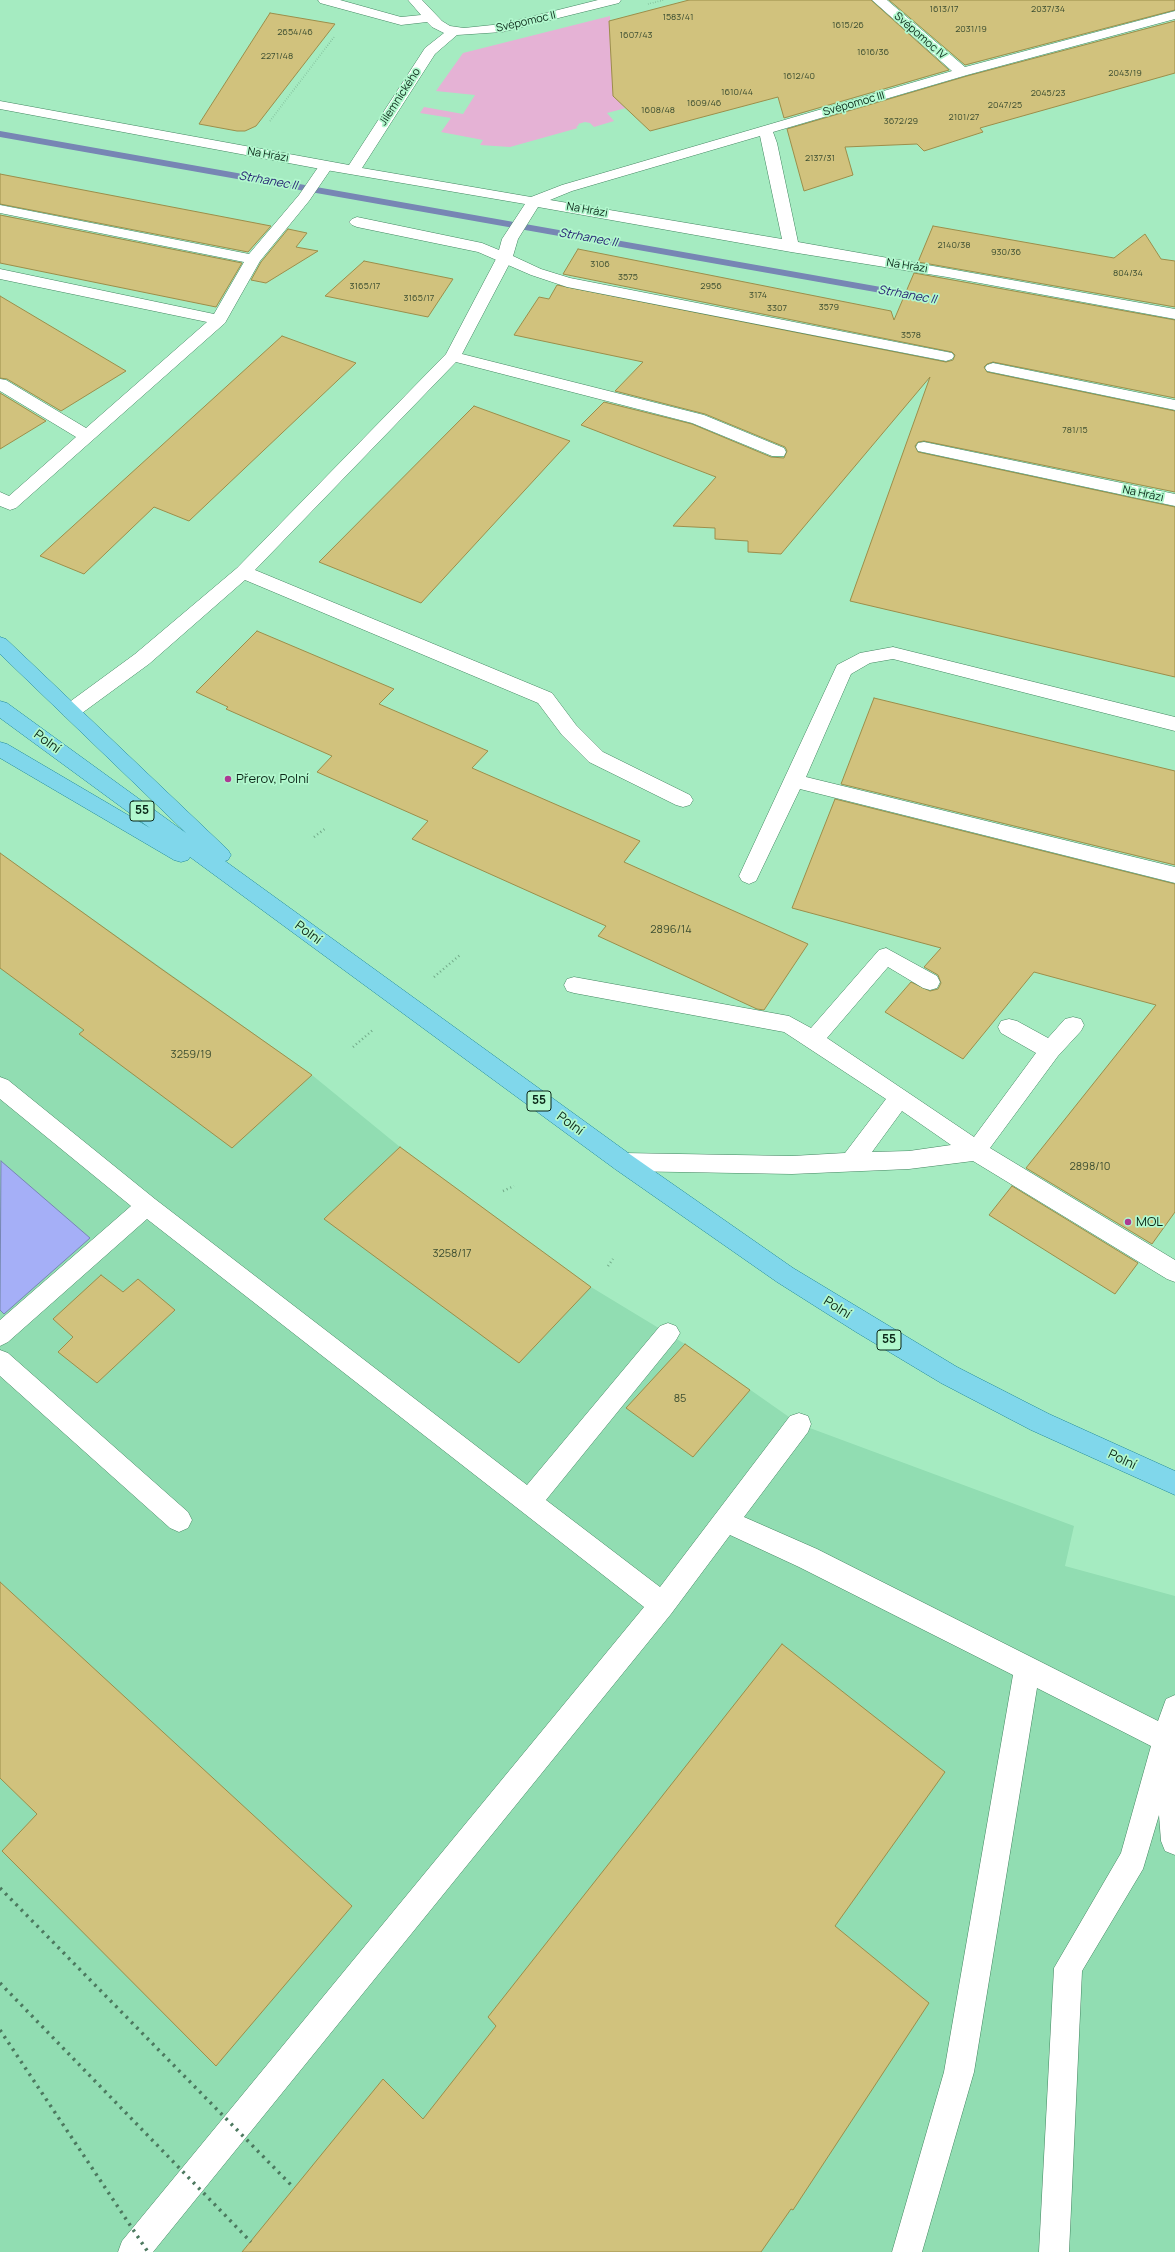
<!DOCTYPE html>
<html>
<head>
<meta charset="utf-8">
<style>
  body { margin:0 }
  canvas { display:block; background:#a5ebc1 }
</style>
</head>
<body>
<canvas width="1175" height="2252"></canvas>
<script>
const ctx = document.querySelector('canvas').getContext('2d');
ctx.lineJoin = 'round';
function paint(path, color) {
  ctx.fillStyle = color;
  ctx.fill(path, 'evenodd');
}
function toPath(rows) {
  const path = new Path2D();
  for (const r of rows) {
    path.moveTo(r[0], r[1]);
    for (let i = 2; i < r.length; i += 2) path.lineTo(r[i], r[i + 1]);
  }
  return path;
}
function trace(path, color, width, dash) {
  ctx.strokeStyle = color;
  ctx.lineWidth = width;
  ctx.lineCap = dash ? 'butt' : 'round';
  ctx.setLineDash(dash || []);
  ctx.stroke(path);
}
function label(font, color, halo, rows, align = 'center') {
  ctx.font = font + ' Manrope,sans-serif';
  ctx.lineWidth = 3.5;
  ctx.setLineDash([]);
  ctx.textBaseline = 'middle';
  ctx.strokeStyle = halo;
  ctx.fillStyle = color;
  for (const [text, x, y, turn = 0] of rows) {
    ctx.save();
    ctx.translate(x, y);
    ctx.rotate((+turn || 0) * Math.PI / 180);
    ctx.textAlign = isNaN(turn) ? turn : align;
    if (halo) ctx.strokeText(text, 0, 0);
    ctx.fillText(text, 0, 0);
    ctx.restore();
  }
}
paint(toPath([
  [0,853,312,1075,400,1147,591,1287,685,1344,799,1424,1074,1526,1065,1566,1175,1596,1175,2252,0,2252]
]), '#91ddb2');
paint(toPath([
  [610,16,611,51,622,105,626,108,607,113,614,121,594,127,590,123,585,122,578,124,579,125,576,127,578,128,510,147,480,145,483,140,441,132,451,118,420,113,424,107,463,114,475,95,436,91,463,53]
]), '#e5b2d5');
const water = toPath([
  [1,1161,90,1238,4,1314,0,1310,1,1161]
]);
paint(water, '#a5aff7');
trace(water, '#7786b4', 1);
paint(toPath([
  [0,131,926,295,932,298,926,301,0,137,0,131]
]), '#7786b4');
const building = toPath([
  [689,0,871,0,949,70,784,118,778,97,650,131,613,96,609,21,689,0],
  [889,0,1175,0,1175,10,965,65,889,0],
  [270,13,335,24,256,126,245,131,237,131,199,124,270,13],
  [1175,21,1175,73,980,128,983,132,924,151,917,144,845,147,853,175,804,191,787,129,967,76,1175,21],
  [0,174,271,226,248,252,0,204,0,174],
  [0,215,242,263,216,307,0,263,0,215],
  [933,226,1114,258,1145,234,1161,259,1175,261,1175,307,918,262,933,226],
  [288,229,307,233,296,247,318,251,266,283,251,280,261,262,288,229],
  [578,249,891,311,894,320,914,273,1175,320,1175,398,993,362,987,364,984,367,987,372,1175,411,1175,492,924,441,918,442,915,446,918,452,1175,507,1175,677,850,601,930,377,781,554,748,552,748,541,715,539,715,528,673,526,716,477,581,425,604,402,692,424,771,457,784,458,787,451,785,447,705,414,615,391,643,362,514,335,539,297,549,299,557,285,946,362,953,360,955,355,952,352,563,274,578,249],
  [364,261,453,279,428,317,325,296,364,261],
  [0,296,126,371,61,411,7,379,0,378,0,296],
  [282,336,356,363,189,521,154,507,84,574,40,556,282,336],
  [0,393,46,421,0,449,0,393],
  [474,406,570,441,421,603,319,562,474,406],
  [257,631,394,689,379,704,488,751,472,768,640,841,624,862,808,944,764,1010,757,1009,598,936,606,926,412,839,428,821,317,772,332,756,226,709,228,707,196,692,257,631],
  [874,698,1175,771,1175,865,841,784,874,698],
  [835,799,1175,884,1175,1212,1152,1244,1026,1168,1156,1005,1034,972,963,1059,885,1012,911,982,930,991,938,989,941,983,938,975,924,967,941,948,792,908,835,799],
  [0,853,160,968,312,1075,232,1148,79,1034,84,1030,0,968,0,853],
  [400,1147,591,1287,519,1363,324,1219,400,1147],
  [1012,1186,1138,1263,1115,1294,989,1215,1012,1186],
  [101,1275,123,1292,138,1279,175,1310,97,1383,58,1352,73,1337,53,1319,101,1275],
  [685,1344,750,1390,693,1457,626,1408,685,1344],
  [0,1582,352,1906,216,2066,2,1851,37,1814,0,1778,0,1582],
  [782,1644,945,1772,835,1926,929,2003,793,2210,791,2209,761,2252,242,2252,383,2079,423,2119,496,2026,488,2017,782,1644]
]);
paint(building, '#d1c27d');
trace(building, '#9c8e4a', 1);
const lane = toPath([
  [326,162,333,166,309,201,260,261,225,323,16,508,10,510,0,506,0,492,9,496,76,437,0,391,0,379,6,380,86,428,207,322,0,279,0,269,214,314,244,262,0,213,0,205,249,254,299,195,321,163,326,162],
  [504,254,509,256,512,259,462,354,704,415,784,448,786,452,784,456,772,456,692,423,456,362,255,570,552,693,576,725,603,752,690,795,693,800,690,805,683,807,676,805,589,762,562,735,538,703,245,580,149,664,78,716,71,718,64,716,62,711,64,706,135,654,237,568,446,354,496,259,499,256,504,254],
  [893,647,1175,717,1175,731,893,659,870,663,851,674,806,777,1175,867,1175,883,800,789,756,881,749,884,742,881,739,876,837,665,860,653,893,647],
  [886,948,937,976,940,982,937,988,930,990,923,988,888,967,827,1038,974,1137,1036,1053,1001,1033,998,1027,1001,1021,1009,1019,1017,1021,1048,1038,1065,1019,1073,1017,1081,1019,1084,1025,1081,1031,1058,1056,990,1148,1175,1260,1175,1282,1167,1279,973,1161,909,1169,792,1174,623,1171,615,1169,612,1162,615,1155,623,1153,792,1156,845,1153,886,1099,784,1032,574,993,567,991,564,985,567,979,574,977,789,1016,811,1028,879,950,886,948],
  [902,1111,951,1145,909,1151,872,1152,902,1111],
  [0,1077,8,1080,155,1199,527,1485,660,1326,668,1323,676,1326,680,1333,676,1340,546,1500,660,1587,790,1416,799,1413,808,1416,811,1424,808,1432,744,1517,817,1549,1158,1721,1166,1699,1175,1695,1175,1855,1165,1851,1161,1841,1159,1815,1143,1869,1082,1971,1069,2252,1039,2252,1054,1968,1121,1853,1151,1746,1037,1688,974,2072,922,2252,892,2252,944,2072,1013,1675,799,1567,730,1535,671,1614,153,2252,118,2252,122,2241,644,1607,147,1219,8,1342,0,1346,0,1320,131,1206,0,1099,0,1077],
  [0,1350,8,1353,188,1512,192,1520,188,1528,179,1532,170,1528,0,1376,0,1350]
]);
const street = toPath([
  [318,0,340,0,401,17,421,15,408,0,422,0,442,21,450,26,464,28,502,24,598,0,621,0,619,3,502,32,457,35,435,54,362,168,531,197,562,185,952,71,872,0,887,0,965,67,1175,11,1175,19,967,75,773,132,777,143,798,242,1175,309,1175,319,947,277,791,252,538,207,518,239,513,256,541,269,570,278,952,353,954,356,952,359,946,361,567,287,531,275,478,252,357,227,352,225,349,222,352,219,357,217,482,243,499,250,502,239,525,204,326,170,0,109,0,101,349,165,425,48,444,33,432,27,427,22,401,25,320,3,318,0],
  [760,136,782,239,550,200,572,191,760,136],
  [993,363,1175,400,1175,410,987,371,985,368,987,365,993,363],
  [924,442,1175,494,1175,506,918,451,916,447,918,443,924,442]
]);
const primary = toPath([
  [0,637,6,639,228,850,231,855,228,860,225,861,631,1155,793,1268,957,1367,1049,1414,1175,1471,1175,1495,1031,1430,941,1383,856,1332,777,1282,615,1169,190,857,188,860,181,862,174,860,0,758,0,742,7,744,150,828,0,718,0,701,7,703,186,833,0,654,0,637]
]);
trace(lane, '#438661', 1);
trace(street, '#438661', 1);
trace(primary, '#208899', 1);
trace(toPath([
  [648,4,664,0],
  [270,121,334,37]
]), '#71a988', 1.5, [0.5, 2]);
trace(toPath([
  [236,784,250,773],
  [314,837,326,828],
  [434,977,460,955],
  [353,1047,374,1029],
  [503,1191,514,1186],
  [608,1266,613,1259]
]), '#71a988', 2.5, [1, 3]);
paint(lane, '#fff');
paint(street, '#fff');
paint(primary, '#80d7eb');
trace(toPath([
  [0,1888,294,2188],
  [0,1983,251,2242],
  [0,2030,148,2252]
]), '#4c795f', 3.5, [2.5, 5]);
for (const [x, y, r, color] of [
  [228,779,4,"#ad3a94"],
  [1128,1222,4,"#ad3a94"]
]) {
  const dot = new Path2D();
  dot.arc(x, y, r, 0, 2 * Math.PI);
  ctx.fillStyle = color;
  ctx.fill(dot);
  trace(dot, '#b2f8ce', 1.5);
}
label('9px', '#3c4e31', null, [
  ["1613/17",944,9],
  ["2037/34",1048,9],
  ["1583/41",678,17],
  ["1615/26",848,25],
  ["2031/19",971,29],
  ["2654/46",295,32],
  ["1607/43",636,35],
  ["1616/36",873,52],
  ["2271/48",277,56],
  ["2043/19",1125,73],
  ["1612/40",799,76],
  ["1610/44",737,92],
  ["2045/23",1048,93],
  ["1609/46",704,103],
  ["2047/25",1005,105],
  ["1608/48",658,110],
  ["2101/27",964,117],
  ["3672/29",901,121],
  ["2137/31",820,158],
  ["2140/38",954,245],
  ["930/36",1006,252],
  ["3106",600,264],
  ["804/34",1128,273],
  ["3575",628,277],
  ["3165/17",365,286],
  ["2956",711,286],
  ["3174",758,295],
  ["3165/17",419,298],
  ["3579",829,307],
  ["3307",777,308],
  ["3578",911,335],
  ["781/15",1075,430]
]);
label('11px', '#0b2718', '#b2f8ce', [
  ["Svépomoc II",526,22,-13],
  ["Svépomoc IV",920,36,41],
  ["Jilemnického",400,97,-57],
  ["Svépomoc III",854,104,-16],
  ["Na Hrázi",268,155,10],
  ["Na Hrázi",587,210,10],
  ["Na Hrázi",907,266,9],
  ["Na Hrázi",1143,494,12]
]);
label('11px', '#3c4e31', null, [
  ["2896/14",671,930],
  ["3259/19",191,1055],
  ["2898/10",1090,1167],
  ["3258/17",452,1254],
  ["85",680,1399]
]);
label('italic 12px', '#272374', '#b2f8ce', [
  ["Strhanec II",268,181,10],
  ["Strhanec II",588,238,10],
  ["Strhanec II",907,295,10]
]);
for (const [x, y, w] of [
  [142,811,24],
  [539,1101,24],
  [889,1340,24]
]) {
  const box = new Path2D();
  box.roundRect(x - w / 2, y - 10, w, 20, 3);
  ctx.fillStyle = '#b2f8ce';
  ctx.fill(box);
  trace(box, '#0b2718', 1);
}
label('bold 12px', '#0b2718', null, [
  ["55",142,811],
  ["55",539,1101],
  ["55",889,1340]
]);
label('13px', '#0b2718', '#b2f8ce', [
  ["Polní",47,742,36],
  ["Polní",308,933,36],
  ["Polní",570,1124,36],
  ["Polní",837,1308,32],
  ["Polní",1122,1460,25]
]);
label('13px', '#0b2718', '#b2f8ce', [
  ["Přerov, Polní",236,779],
  ["MOL",1136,1222]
], 'left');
</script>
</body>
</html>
